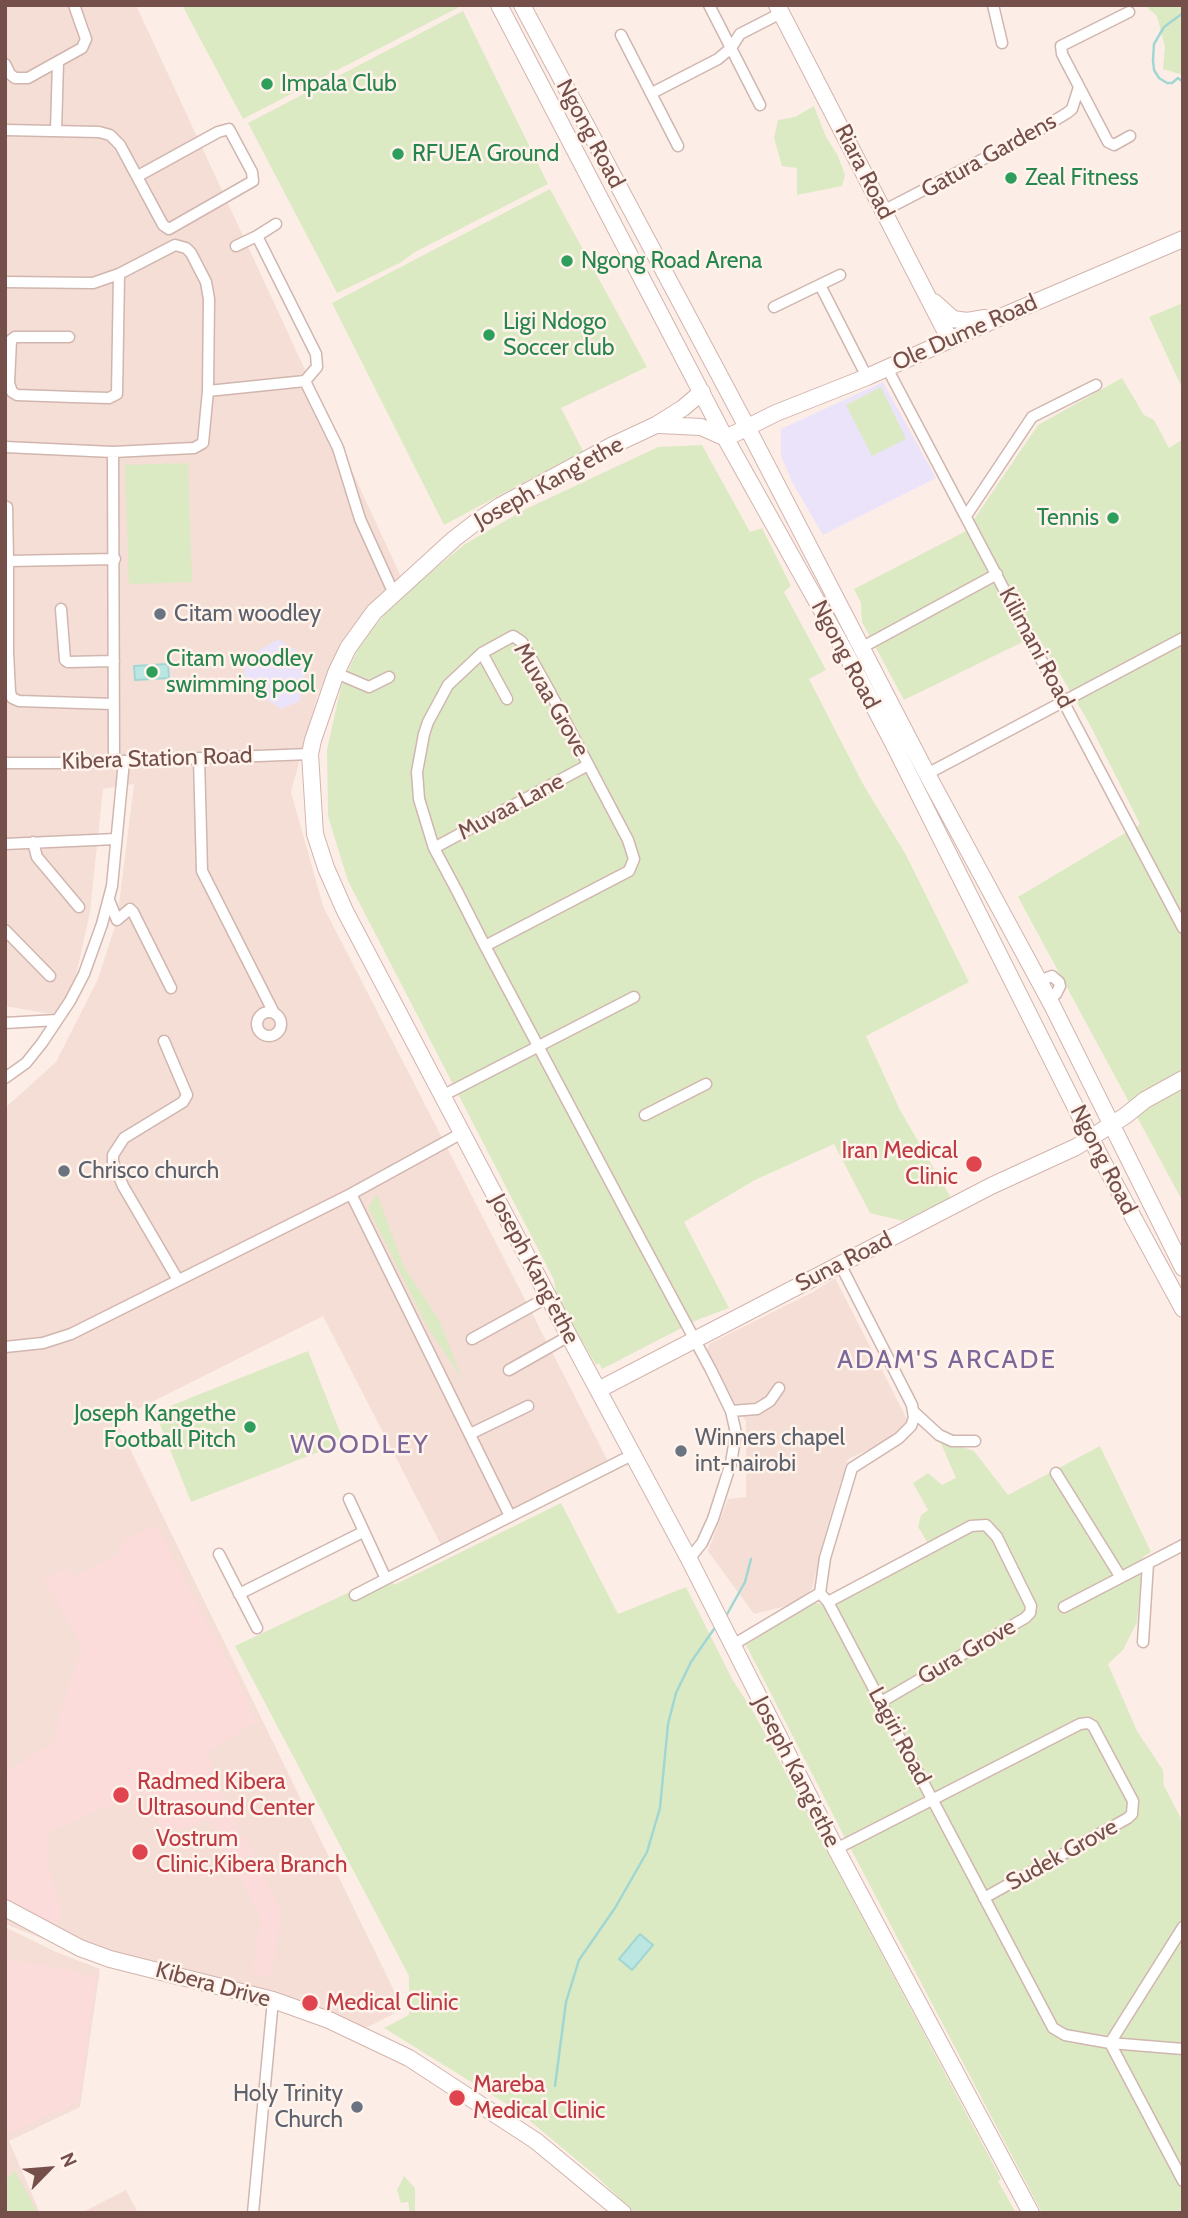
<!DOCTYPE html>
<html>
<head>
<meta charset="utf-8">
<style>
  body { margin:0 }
  #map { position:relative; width:1188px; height:2218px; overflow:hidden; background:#fceee6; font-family:Cabin,sans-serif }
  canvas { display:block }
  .frame { position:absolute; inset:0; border:7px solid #75504b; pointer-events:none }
  .north { position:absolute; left:14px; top:2134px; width:70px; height:70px; -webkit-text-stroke:5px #fff3ec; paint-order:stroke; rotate:65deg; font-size:19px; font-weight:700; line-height:28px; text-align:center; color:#75504b }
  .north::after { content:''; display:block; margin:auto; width:24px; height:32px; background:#75504b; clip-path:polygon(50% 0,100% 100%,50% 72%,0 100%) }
</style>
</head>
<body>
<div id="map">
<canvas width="1188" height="2218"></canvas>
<div class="frame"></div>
<div class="north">N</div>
</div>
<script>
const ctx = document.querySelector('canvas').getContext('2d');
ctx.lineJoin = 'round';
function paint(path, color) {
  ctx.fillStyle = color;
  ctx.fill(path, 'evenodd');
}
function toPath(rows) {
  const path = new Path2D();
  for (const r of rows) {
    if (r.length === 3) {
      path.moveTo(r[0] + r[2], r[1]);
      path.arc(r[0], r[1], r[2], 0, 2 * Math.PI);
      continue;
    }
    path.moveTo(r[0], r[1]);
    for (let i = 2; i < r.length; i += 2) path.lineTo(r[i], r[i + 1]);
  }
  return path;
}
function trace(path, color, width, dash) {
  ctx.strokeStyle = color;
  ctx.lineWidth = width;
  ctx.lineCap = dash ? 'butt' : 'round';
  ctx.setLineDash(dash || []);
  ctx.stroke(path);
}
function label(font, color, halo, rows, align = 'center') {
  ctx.font = font + ' Cabin,sans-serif';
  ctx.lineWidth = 5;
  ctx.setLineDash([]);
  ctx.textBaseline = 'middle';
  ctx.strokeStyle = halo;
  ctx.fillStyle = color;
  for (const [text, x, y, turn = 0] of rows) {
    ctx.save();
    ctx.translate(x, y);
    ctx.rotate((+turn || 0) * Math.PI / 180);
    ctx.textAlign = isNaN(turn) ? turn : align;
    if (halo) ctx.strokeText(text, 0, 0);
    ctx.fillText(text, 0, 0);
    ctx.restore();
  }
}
paint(toPath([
  [5,5,136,5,403,581,359,619,336,654,318,694,291,792,323,906,611,1467,441,1545,323,1316,116,1420,403,2009,350,2036,273,1995,91,1957,5,1924,5,1108,56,1062,98,979,117,920,134,784,103,789,90,912,74,984,57,1015,5,1006],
  [835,1278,907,1419,900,1435,848,1459,826,1530,812,1589,794,1604,754,1614,708,1551,728,1499,746,1497,746,1421,727,1397,707,1353,709,1344,813,1292],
  [5,1927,56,1952,100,1969,80,2107,9,2141,40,2213,5,2213],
  [126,2190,138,2213,81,2213]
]), '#f4ded5');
paint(toPath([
  [156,1525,239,1683,256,1722,207,1752,222,1796,242,1836,248,1840,281,1913,271,1978,252,1972,261,1919,215,1827,208,1818,194,1826,163,1832,145,1792,122,1800,49,1832,47,1852,49,1869,62,1913,56,1926,5,1903,5,1772,54,1742,60,1714,76,1664,81,1653,84,1651,44,1579,65,1569,74,1576,94,1567,116,1556,126,1539],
  [5,1959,72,1970,96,1978,78,2102,5,2135]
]), '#fcdcda');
paint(toPath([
  [883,382,936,478,823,535,792,482,781,456,781,429],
  [278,639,308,658,300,701,281,709,244,684,245,659]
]), '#ebe3f9');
paint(toPath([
  [182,5,463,5,243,119],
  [1144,5,1183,5,1183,75,1163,69,1165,47,1157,16],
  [463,11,548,184,415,252,400,263,337,293,248,123],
  [814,106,826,137,838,156,845,175,842,186,797,195,797,168,782,166,774,138,778,120,795,117],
  [550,189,647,367,561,408,583,451,444,525,332,303],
  [1183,303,1183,390,1149,317],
  [1122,378,1144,415,1154,420,1169,448,1183,439,1183,1202,1018,897,1140,824,1089,723,1037,635,904,700,862,622,861,603,854,589,966,531,1038,425],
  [881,387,906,439,872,456,846,405],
  [702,445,750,532,762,528,791,586,784,592,826,670,809,679,863,784,906,855,969,982,866,1036,900,1110,951,1198,903,1221,870,1213,834,1144,755,1180,684,1222,729,1308,697,1320,602,1369,599,1363,596,1365,575,1329,556,1292,554,1280,348,881,328,816,327,750,341,687,361,642,397,600,465,544,526,509,658,447],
  [188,463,192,582,129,584,125,465],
  [377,1194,404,1267,439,1320,462,1378,428,1328,368,1208],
  [308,1351,344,1442,191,1502,155,1412],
  [939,1439,974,1451,1008,1495,1100,1446,1151,1552,1143,1557,1137,1622,1123,1650,1108,1664,1137,1731,1163,1770,1164,1786,1183,1822,1183,2213,1042,2213,844,1836,746,1645,814,1602,823,1605,928,1543,918,1527,921,1515,928,1510,913,1483,928,1473,942,1485,956,1478],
  [561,1503,618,1614,686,1587,732,1679,754,1713,1001,2179,998,2181,1016,2213,635,2213,596,2176,518,2111,384,2028,409,2015,409,1976,235,1646,388,1574,394,1585],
  [15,2171,38,2213,5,2213,5,2179],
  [404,2176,415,2188,415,2213,410,2213,408,2202,401,2203,397,2190]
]), '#dceac4');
const water = toPath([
  [168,664,169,678,135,680,134,666,168,664],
  [640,1934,653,1945,632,1970,619,1959,640,1934]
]);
paint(water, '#bbe6e2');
trace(water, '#a1d7d3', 2);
trace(toPath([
  [1183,13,1164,27,1154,44,1153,60,1154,70,1159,78,1167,83,1172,83,1178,78,1183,82],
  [726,1616,745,1582,751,1559],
  [555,2086,566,2002,579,1960,615,1908,647,1852,660,1808,668,1724,676,1693,691,1662,714,1629]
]), '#a1d7d3', 2.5);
const street = toPath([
  [709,5,760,105],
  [993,5,1002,43],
  [1129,12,1061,46,1062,54,1108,142,1114,145,1130,136],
  [621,35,678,146],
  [5,64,10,74,15,78,28,78,82,48,86,39,74,5],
  [652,93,718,59,731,48,740,34,781,13],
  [5,130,99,132,110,135,120,145,163,225,169,229,253,181,252,172,229,129,218,132,138,176],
  [56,131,58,62],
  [883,211,1039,130,1067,113,1072,109,1079,87],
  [276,224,257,236,316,354,317,367,305,381],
  [236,246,257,236],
  [5,282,93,283,119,274,175,245,186,248,191,253,206,282,209,299,208,391,203,443,194,448,113,452],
  [820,285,867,377],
  [774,307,840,275],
  [69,337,15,337,11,340,9,383,12,392,17,395,73,397,109,398,117,394,119,274],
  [887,368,1183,928],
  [208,391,305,381,338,448,360,519,394,594],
  [5,447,113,452,114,761],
  [7,507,8,561,115,559],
  [966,516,1032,417,1096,385],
  [8,561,8,652,10,692,12,698,19,701,113,704],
  [61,609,65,660,68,662,114,661],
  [861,648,997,574],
  [482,653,507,699],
  [336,673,369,687,389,677],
  [199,758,202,871,274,1013],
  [5,763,75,763,310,754],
  [927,774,1183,638],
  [33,842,37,857,79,907],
  [5,844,116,839],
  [434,848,588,765],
  [109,900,117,920,130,909,133,912,171,988],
  [5,930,50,976],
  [485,946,629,871,634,859,628,840,550,692,522,642,513,636,482,653,448,685,428,722,424,734,417,772,419,799,434,848,457,891,485,946,640,1238,711,1370,731,1411,736,1433,731,1463,713,1519,702,1543,689,1559],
  [1039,981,1052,976,1059,982,1060,986,1056,994,1048,998],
  [269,1024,12],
  [5,1023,57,1020],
  [164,1041,187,1095,183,1102,124,1138,113,1155,113,1162,123,1186,178,1280],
  [5,1078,26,1063,42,1043,70,1001,84,974,102,924,112,886,124,761],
  [442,1096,634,997],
  [645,1115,706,1084],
  [351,1194,510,1516],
  [840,1264,912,1405,914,1418,911,1426,899,1438,852,1468,825,1558,820,1593,828,1602,1053,2028,1065,2035,1110,2043,1183,2181],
  [472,1339,548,1297],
  [5,1347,43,1343,71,1334,351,1194,462,1133],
  [509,1370,569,1336],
  [731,1411,757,1409,770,1401,779,1388],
  [914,1412,939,1435,952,1441,975,1441],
  [470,1434,528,1406],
  [1056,1473,1120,1576],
  [349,1499,386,1579,632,1455],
  [219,1554,257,1628],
  [239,1594,363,1532],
  [355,1595,386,1579],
  [828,1602,971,1526,986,1525,997,1537,1031,1606,1030,1613,1025,1618,881,1702],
  [1064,1607,1183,1545],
  [1143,1642,1148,1563],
  [731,1646,820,1593],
  [836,1849,1080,1724,1088,1723,1093,1726,1133,1801,1132,1814,1128,1818,984,1898],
  [1183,1927,1110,2043,1183,2049],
  [253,2213,273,2000]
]);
const secondary = toPath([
  [499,5,722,432,844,650,892,741,1102,1160,1183,1309],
  [522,5,747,427,927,774,1052,1005,1183,1268],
  [777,5,950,340],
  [934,302,953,319,967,321,985,318],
  [702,392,683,408,656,425,611,446,500,506,476,522,454,539,374,612,348,648,336,673,313,740,310,754,315,834,326,868,345,911,569,1336,689,1559,836,1849,1031,2213],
  [659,425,701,427,726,438,776,413,867,377,1003,316,1183,239],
  [598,1390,991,1186,1076,1147,1125,1116,1145,1100,1183,1079],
  [5,1908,80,1948,110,1959,273,2000,329,2020,409,2058,536,2141,623,2213]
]);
trace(street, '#d0b6af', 13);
trace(secondary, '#d3b4ad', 18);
trace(street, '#fff', 10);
trace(secondary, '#fff', 16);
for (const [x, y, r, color] of [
  [267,84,7,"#2e9e5b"],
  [398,154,7,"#2e9e5b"],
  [1011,178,7,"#2e9e5b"],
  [567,261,7,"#2e9e5b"],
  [489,335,7,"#2e9e5b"],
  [1113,518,7,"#2e9e5b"],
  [160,614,7,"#6b7280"],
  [152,672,7,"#2e9e5b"],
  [974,1164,9,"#e0444e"],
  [64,1171,7,"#6b7280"],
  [250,1427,7,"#2e9e5b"],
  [681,1451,7,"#6b7280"],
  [121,1795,9,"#e0444e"],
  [140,1852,9,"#e0444e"],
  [310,2003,9,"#e0444e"],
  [457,2098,9,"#e0444e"],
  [357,2107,7,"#6b7280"]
]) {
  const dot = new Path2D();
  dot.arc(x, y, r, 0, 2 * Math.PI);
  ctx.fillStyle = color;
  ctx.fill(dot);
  trace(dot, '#fff3ec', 2.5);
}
label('23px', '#27864d', '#fff3ec', [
  ["Impala Club",281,84],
  ["RFUEA Ground",412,154],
  ["Zeal Fitness",1025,178],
  ["Ngong Road Arena",581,261],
  ["Ligi Ndogo",503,322],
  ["Soccer club",503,348],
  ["Tennis",1099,518,"right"],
  ["Citam woodley",166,659],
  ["swimming pool",166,685],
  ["Joseph Kangethe",236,1414,"right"],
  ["Football Pitch",236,1440,"right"]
], 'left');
label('23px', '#75504b', '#fff3ec', [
  ["Ngong Road",590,134,62],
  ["Gatura Gardens",989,156,-29],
  ["Riara Road",864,172,63],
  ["Ole Dume Road",965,333,-24],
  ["Joseph Kang'ethe",549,483,-29],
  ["Kilimani Road",1036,648,62],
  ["Ngong Road",845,655,62],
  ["Muvaa Grove",551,700,60],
  ["Kibera Station Road",157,759,-2],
  ["Muvaa Lane",511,807,-28],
  ["Ngong Road",1103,1160,63],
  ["Suna Road",844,1262,-27],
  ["Joseph Kang'ethe",534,1269,62],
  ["Gura Grove",967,1652,-30],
  ["Lagiri Road",899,1736,62],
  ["Joseph Kang'ethe",796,1772,63],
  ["Sudek Grove",1062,1855,-29],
  ["Kibera Drive",213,1985,15]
]);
label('23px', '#5b616d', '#fff3ec', [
  ["Citam woodley",174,614],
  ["Chrisco church",78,1171],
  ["Winners chapel",695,1438],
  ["int-nairobi",695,1464],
  ["Holy Trinity",343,2094,"right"],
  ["Church",343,2120,"right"]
], 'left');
label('23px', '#be3a42', '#fff3ec', [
  ["Iran Medical",958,1151,"right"],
  ["Clinic",958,1177,"right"],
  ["Radmed Kibera",137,1782],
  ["Ultrasound Center",137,1808],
  ["Vostrum",156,1839],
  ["Clinic,Kibera Branch",156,1865],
  ["Medical Clinic",326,2003],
  ["Mareba",473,2085],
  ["Medical Clinic",473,2111]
], 'left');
ctx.letterSpacing = '2px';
label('26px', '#7c6799', '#fff3ec', [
  ["ADAM'S ARCADE",947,1360],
  ["WOODLEY",360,1445]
]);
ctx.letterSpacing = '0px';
</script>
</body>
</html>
